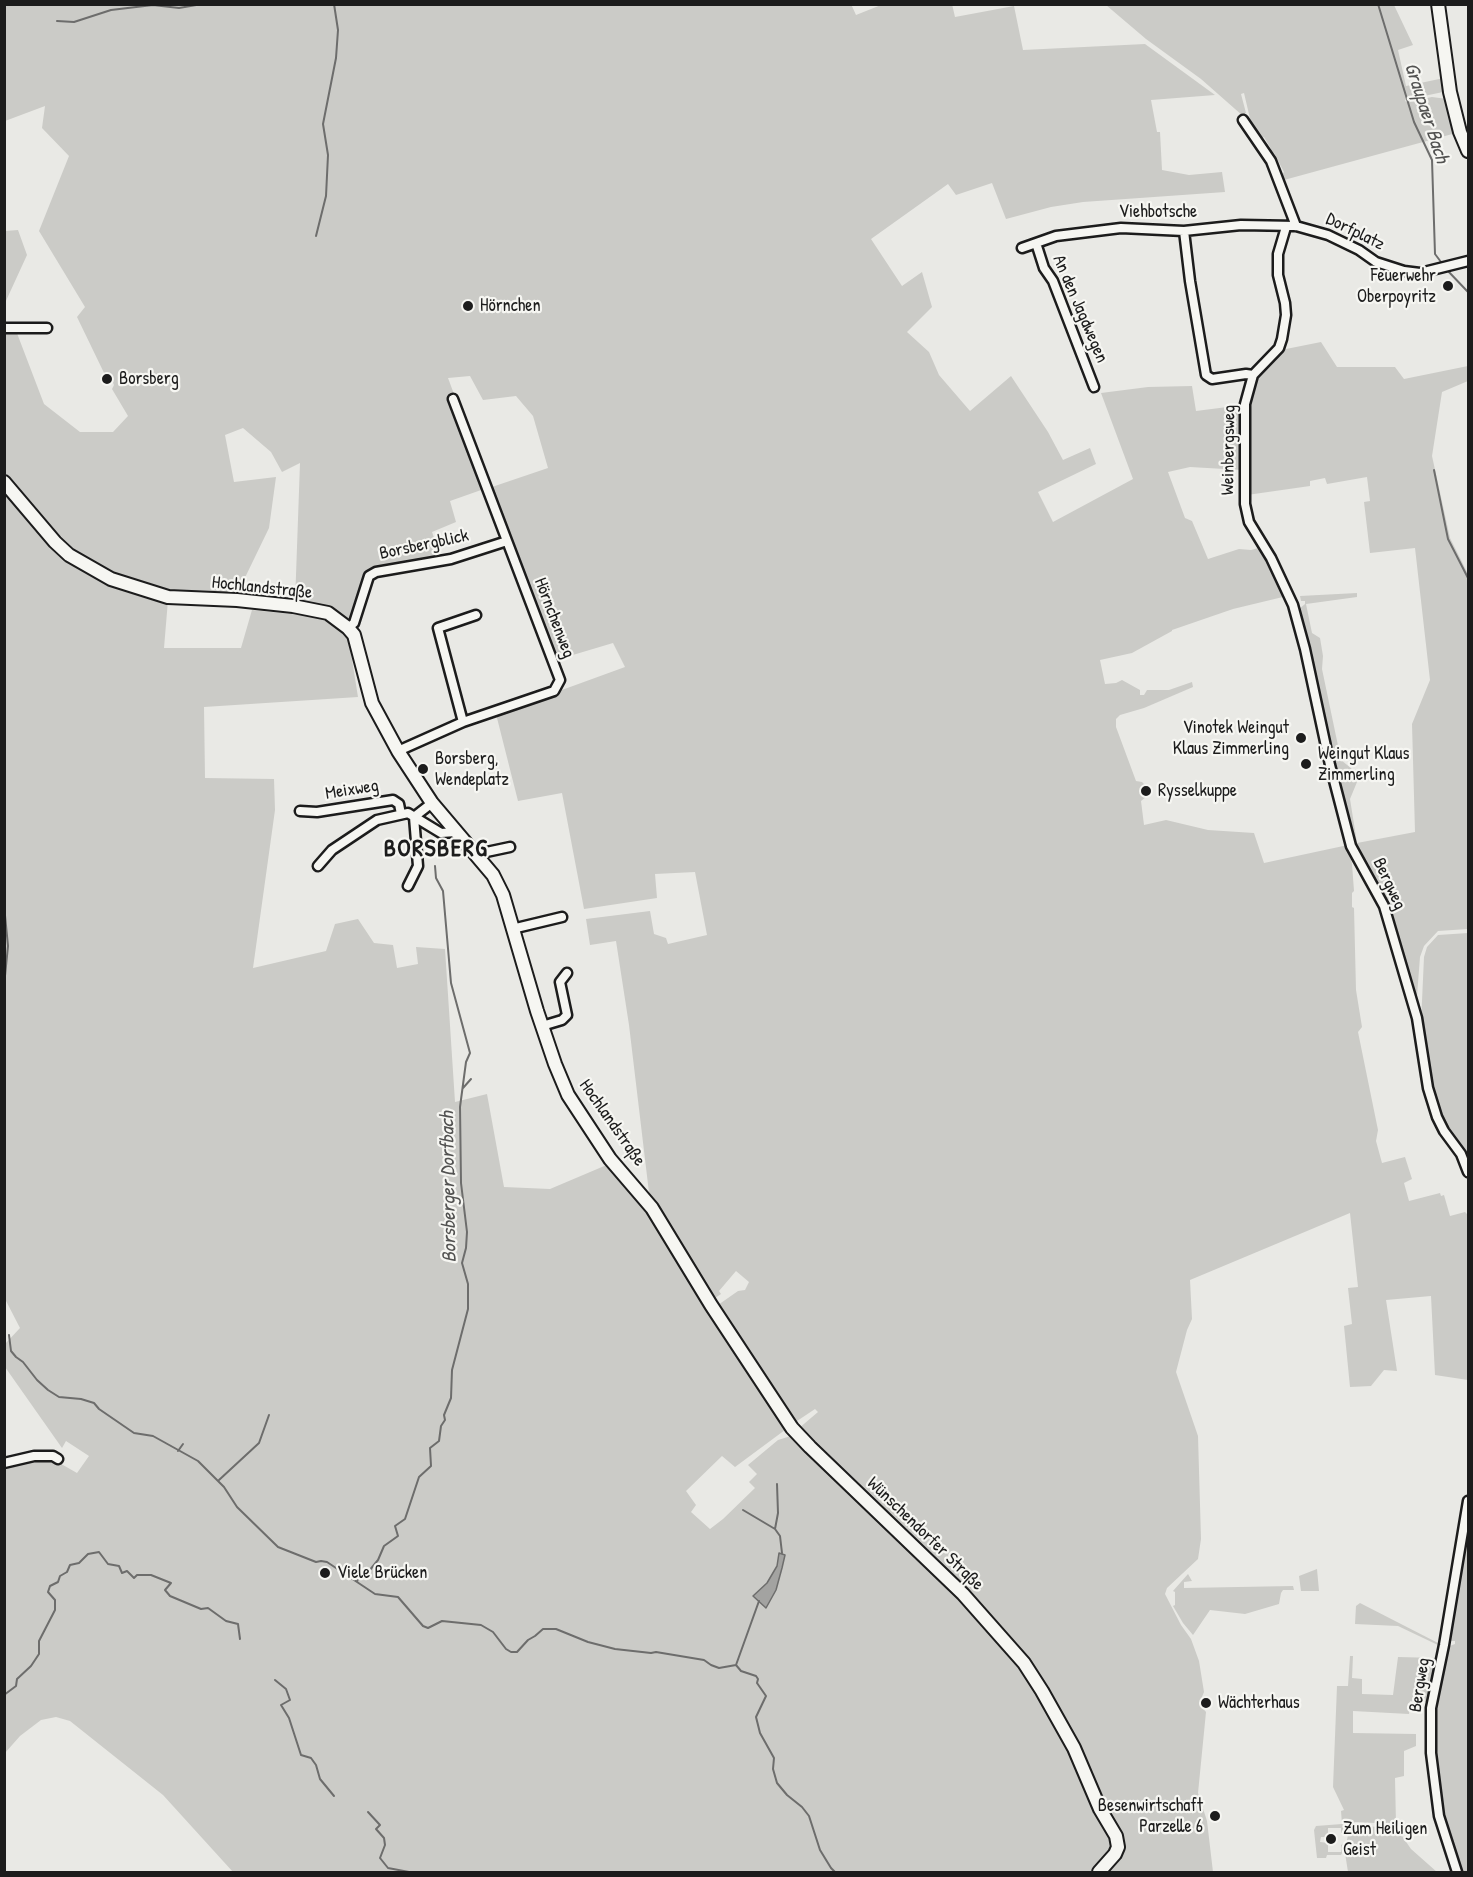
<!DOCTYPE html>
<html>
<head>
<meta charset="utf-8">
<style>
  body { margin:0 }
  #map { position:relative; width:1473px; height:1877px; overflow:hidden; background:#e9e9e5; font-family:"Patrick Hand",sans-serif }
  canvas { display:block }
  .frame { position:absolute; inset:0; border:6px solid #1c1c1c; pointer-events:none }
</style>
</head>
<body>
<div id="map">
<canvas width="1473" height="1877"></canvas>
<div class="frame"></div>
</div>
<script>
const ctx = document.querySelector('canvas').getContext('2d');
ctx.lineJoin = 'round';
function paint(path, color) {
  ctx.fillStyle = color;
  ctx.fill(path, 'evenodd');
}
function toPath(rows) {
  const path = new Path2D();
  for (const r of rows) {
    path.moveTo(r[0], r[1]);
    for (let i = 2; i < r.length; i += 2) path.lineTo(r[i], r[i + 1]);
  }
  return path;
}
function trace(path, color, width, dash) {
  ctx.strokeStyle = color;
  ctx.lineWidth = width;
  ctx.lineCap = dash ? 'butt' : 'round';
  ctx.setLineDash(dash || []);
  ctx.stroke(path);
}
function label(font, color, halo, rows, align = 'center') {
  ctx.font = font + ' "Patrick Hand",sans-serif';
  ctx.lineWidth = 4.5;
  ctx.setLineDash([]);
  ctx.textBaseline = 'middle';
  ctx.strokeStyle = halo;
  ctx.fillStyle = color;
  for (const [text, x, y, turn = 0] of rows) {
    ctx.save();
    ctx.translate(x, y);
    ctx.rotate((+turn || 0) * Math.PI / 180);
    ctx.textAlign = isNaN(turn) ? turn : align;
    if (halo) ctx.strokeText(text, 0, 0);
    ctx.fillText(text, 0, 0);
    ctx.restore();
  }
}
paint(toPath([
  [851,4,856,15,881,5,952,4,955,17,1014,6,1023,50,1145,44,1215,95,1151,100,1157,132,1160,132,1162,170,1189,175,1222,172,1225,192,1083,202,1051,207,1006,219,992,183,956,195,948,184,871,239,902,286,922,272,932,307,907,332,929,352,939,375,970,411,1011,376,1048,432,1063,460,1090,448,1096,464,1038,492,1053,522,1133,479,1101,393,1148,387,1192,386,1196,411,1243,405,1242,470,1190,467,1168,472,1185,518,1192,521,1208,559,1239,549,1251,550,1262,547,1287,596,1233,609,1172,630,1172,631,1132,653,1100,660,1105,684,1116,683,1122,680,1140,690,1140,695,1144,695,1147,690,1169,690,1192,682,1193,687,1144,708,1120,715,1116,719,1116,727,1136,781,1142,782,1148,788,1146,797,1141,801,1144,825,1166,820,1208,830,1254,833,1264,863,1348,845,1352,864,1354,891,1352,893,1352,907,1354,908,1356,990,1362,1027,1358,1032,1378,1130,1376,1141,1382,1163,1405,1157,1412,1179,1404,1183,1409,1201,1440,1193,1441,1196,1444,1195,1450,1216,1465,1212,1468,1215,1468,1380,1435,1375,1431,1296,1386,1300,1397,1371,1384,1370,1371,1386,1350,1387,1344,1326,1352,1324,1348,1288,1358,1287,1350,1213,1190,1280,1192,1319,1187,1330,1176,1372,1198,1436,1201,1539,1198,1559,1167,1588,1165,1594,1181,1625,1191,1639,1199,1661,1204,1692,1199,1704,1206,1712,1198,1793,1207,1821,1213,1872,1102,1872,1120,1849,1045,1688,798,1429,818,1412,815,1409,794,1423,718,1305,738,1291,745,1290,749,1282,736,1271,719,1291,721,1294,712,1300,650,1201,629,1025,616,941,590,945,586,919,650,911,654,934,666,938,668,944,707,935,695,872,655,874,657,898,584,909,562,793,518,801,496,714,625,667,613,643,556,660,484,489,450,501,456,522,432,532,441,558,371,572,354,616,345,619,295,603,300,463,282,472,271,452,243,428,225,435,234,482,276,477,269,528,239,590,239,596,168,592,133,584,71,552,5,478,5,328,15,328,44,404,80,432,113,432,128,416,112,389,114,385,111,378,106,377,77,317,85,307,39,231,69,156,42,128,45,106,5,121,4,5],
  [470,376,483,400,516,396,533,416,548,468,489,488,448,378],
  [1106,5,1394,5,1413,45,1398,50,1406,86,1444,78,1446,90,1443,92,1405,100,1406,102,1432,97,1447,99,1456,133,1284,180,1281,176,1284,172,1274,153,1270,156,1266,150,1271,149,1264,137,1259,139,1252,127,1244,93,1241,94,1246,113,1243,116,1201,79,1146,39],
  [18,230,27,255,5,303,5,231],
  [1321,342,1337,367,1395,367,1404,379,1468,366,1468,381,1442,392,1432,456,1450,538,1468,574,1468,929,1438,931,1424,946,1420,957,1416,1009,1386,905,1352,844,1331,759,1335,757,1332,743,1327,743,1309,656,1313,654,1311,648,1309,648,1298,610,1305,604,1305,601,1301,601,1300,596,1357,593,1357,597,1306,604,1312,633,1320,638,1323,656,1322,669,1341,760,1352,769,1357,782,1350,799,1357,843,1415,832,1412,724,1430,680,1415,548,1370,553,1364,502,1370,501,1367,477,1327,484,1325,478,1310,481,1310,486,1247,495,1247,405,1257,376,1281,350],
  [5,487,67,559,168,600,164,648,241,648,252,610,320,617,339,627,347,638,350,647,358,697,204,707,205,778,274,779,275,810,253,968,326,951,335,924,358,919,374,943,393,945,397,968,418,964,416,947,445,949,455,1102,487,1094,504,1187,550,1189,609,1164,638,1194,789,1427,735,1467,722,1456,686,1491,696,1505,691,1512,710,1529,723,1519,755,1488,749,1482,757,1474,748,1465,778,1440,794,1435,978,1614,1039,1690,1112,1837,1114,1849,1095,1872,233,1872,163,1795,70,1721,56,1717,41,1720,20,1736,5,1753,5,1467,35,1459,56,1461,77,1473,89,1456,66,1441,62,1448,5,1367,5,1344,20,1328,4,1297],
  [1468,933,1468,1164,1443,1125,1432,1093,1421,1023,1424,957,1427,947,1438,935],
  [1468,1512,1468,1872,1461,1872,1462,1870,1444,1814,1432,1731,1447,1647,1455,1644,1455,1641,1448,1641],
  [1317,1569,1319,1591,1301,1591,1299,1576],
  [1188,1574,1192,1581,1184,1582,1184,1588,1293,1586,1294,1590,1283,1590,1281,1593,1279,1604,1245,1614,1210,1610,1193,1635,1183,1623,1173,1606,1175,1605,1175,1592,1173,1591],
  [1360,1603,1440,1644,1429,1702,1410,1701,1409,1714,1353,1711,1353,1733,1416,1734,1416,1746,1404,1751,1404,1776,1395,1778,1396,1824,1355,1822,1348,1826,1345,1833,1341,1833,1341,1828,1328,1828,1328,1837,1321,1837,1320,1842,1328,1843,1328,1852,1341,1852,1341,1845,1345,1842,1344,1850,1341,1855,1327,1855,1326,1858,1317,1858,1314,1830,1316,1826,1342,1824,1341,1811,1344,1810,1333,1787,1337,1686,1348,1686,1350,1656,1353,1656,1352,1678,1362,1679,1362,1694,1393,1695,1398,1657,1437,1658,1440,1646,1398,1626,1355,1624,1356,1606],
  [1354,1826,1386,1827,1401,1830,1400,1833,1411,1849,1437,1872,1348,1872,1345,1853,1348,1834,1351,1828]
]), '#cbcbc7');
const water = toPath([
  [779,1553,785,1555,782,1568,776,1590,766,1608,753,1596,767,1583,777,1566,779,1553]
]);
paint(water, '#a3a3a1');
trace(water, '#6d6d6c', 1.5);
trace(toPath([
  [1378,4,1414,122,1432,160,1435,254,1444,266],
  [57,21,74,22,111,10,153,5,179,8,202,4],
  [316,236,326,196,328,155,323,124,336,58,338,30,334,4],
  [1447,270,1468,292],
  [1434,470,1448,539,1468,578],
  [4,905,8,946,4,986],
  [463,1088,471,1079],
  [9,1335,11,1351,16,1357,23,1362,37,1380,48,1390,59,1397,81,1399,94,1403,99,1409,134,1433,153,1436,198,1461,224,1487,237,1507,278,1547,316,1562,321,1561,327,1562,375,1594,398,1597,423,1626,428,1628,442,1621,481,1625,493,1632,506,1649,511,1652,517,1652,528,1640,535,1636,543,1629,556,1629,588,1642,615,1649,651,1653,656,1652,704,1660,711,1665,719,1668,736,1665,741,1671,756,1676,758,1679,757,1683,766,1696,756,1717,760,1733,774,1758,773,1769,777,1783,787,1795,802,1807,809,1816,820,1850,831,1868,835,1872],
  [178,1451,183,1444],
  [219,1480,259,1443,269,1415],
  [777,1484,778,1513,775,1529,780,1536,782,1553],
  [743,1510,775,1529],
  [357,1582,358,1578,369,1571,378,1560,384,1546,398,1536,395,1526,405,1519,419,1477,431,1466,430,1448,439,1441,441,1426,445,1420,444,1415,451,1398,452,1370,468,1309,468,1284,462,1263,466,1248,467,1232,461,1183,460,1107,466,1062,470,1053,451,983,443,891,436,878,435,866],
  [736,1665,759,1601],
  [275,1680,286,1689,290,1700,281,1705,289,1718,301,1755,311,1758,316,1765,320,1779,334,1796],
  [4,1695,16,1686,17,1679,31,1666,39,1654,39,1641,55,1610,55,1600,48,1592,50,1586,58,1582,60,1576,67,1572,70,1565,79,1563,88,1554,99,1552,108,1564,119,1566,122,1573,127,1571,134,1578,137,1575,151,1575,171,1583,165,1590,170,1596,201,1609,208,1608,226,1621,238,1624,240,1639],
  [368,1812,380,1825,376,1829,384,1838,385,1845,380,1858,388,1868,409,1872]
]), '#6d6d6c', 2);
const street = toPath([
  [1243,120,1271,161,1296,226],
  [1286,227,1278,254,1278,275,1285,303,1286,315,1282,339,1279,348,1253,375,1245,404,1245,504,1249,522,1271,558,1293,605,1305,649,1330,765,1351,846,1384,906,1417,1018,1428,1088,1437,1117,1444,1131,1461,1154,1468,1172],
  [1184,231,1190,281,1206,375,1212,379,1246,374,1253,375],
  [1036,243,1044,268,1053,281,1094,387],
  [1022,248,1056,236,1121,228,1184,231,1241,225,1296,226,1328,235,1359,250,1376,262,1404,271,1420,273,1468,261],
  [4,328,47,328],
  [348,628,354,623,369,576,376,572,451,559,507,541],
  [463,722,438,628,476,615],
  [398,751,463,722,554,691,560,680,453,399],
  [300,811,317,812,393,800,399,804,401,814],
  [414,817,432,803],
  [477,854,510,847],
  [318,866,332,850,377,820,408,813,441,833,456,832],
  [408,886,418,866,414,817],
  [512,929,562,917],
  [542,1026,562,1020,567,1015,560,982,567,973],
  [4,1463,34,1456,53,1456,58,1459],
  [1457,1872,1439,1816,1431,1753,1431,1708,1444,1645,1468,1501]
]);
const secondary = toPath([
  [1438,4,1450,92,1460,132,1468,151],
  [4,482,55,542,69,555,111,579,168,597,237,600,293,606,328,613,348,628,354,635,372,703,398,751,432,803,493,875,503,895,537,1011,555,1064,568,1095,610,1159,652,1208,711,1305,792,1428,810,1447,963,1594,1024,1663,1042,1691,1074,1748,1100,1809,1116,1836,1118,1847,1115,1854,1099,1872]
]);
trace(street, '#1c1c1c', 13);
trace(secondary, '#1c1c1c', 16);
trace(street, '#f6f6f2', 8);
trace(secondary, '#f6f6f2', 12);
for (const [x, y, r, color] of [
  [1448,286,6,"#1c1c1c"],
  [468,306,6,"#1c1c1c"],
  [107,379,6,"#1c1c1c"],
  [1301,738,6,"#1c1c1c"],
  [1306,764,6,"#1c1c1c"],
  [423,769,6,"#1c1c1c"],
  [1146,791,6,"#1c1c1c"],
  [325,1573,6,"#1c1c1c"],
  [1206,1703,6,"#1c1c1c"],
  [1215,1816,6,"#1c1c1c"],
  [1331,1839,6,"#1c1c1c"]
]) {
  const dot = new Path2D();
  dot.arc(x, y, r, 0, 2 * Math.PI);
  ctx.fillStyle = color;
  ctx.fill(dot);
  trace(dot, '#f6f6f2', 2);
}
label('18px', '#1c1c1c', '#f6f6f2', [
  ["Viehbotsche",1158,212],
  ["Dorfplatz",1355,232,26],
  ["An den Jagdwegen",1080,309,67],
  ["Weinbergsweg",1229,450,-89],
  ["Borsbergblick",424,545,-12],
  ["Hochlandstraße",262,588,6],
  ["Hörnchenweg",554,618,69],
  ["Meixweg",352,790,-9],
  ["Bergweg",1389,884,65],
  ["Hochlandstraße",612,1123,55],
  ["Wünschendorfer Straße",925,1534,44],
  ["Bergweg",1420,1685,-81]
]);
label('18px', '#1c1c1c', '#f6f6f2', [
  ["Feuerwehr",1436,276,"right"],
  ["Oberpoyritz",1436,297,"right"],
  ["Hörnchen",480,306],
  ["Borsberg",119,379],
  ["Vinotek Weingut",1289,728,"right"],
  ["Klaus Zimmerling",1289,749,"right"],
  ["Weingut Klaus",1318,754],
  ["Zimmerling",1318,775],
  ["Borsberg,",435,759],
  ["Wendeplatz",435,780],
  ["Rysselkuppe",1158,791],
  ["Viele Brücken",337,1573],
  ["Wächterhaus",1218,1703],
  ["Besenwirtschaft",1203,1806,"right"],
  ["Parzelle 6",1203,1827,"right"],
  ["Zum Heiligen",1343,1829],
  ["Geist",1343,1850]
], 'left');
label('italic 20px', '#525251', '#f6f6f2', [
  ["Graupaer Bach",1426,113,72],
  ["Borsberger Dorfbach",449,1187,-91]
]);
ctx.letterSpacing = '1.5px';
label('bold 24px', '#1c1c1c', '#f6f6f2', [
  ["BORSBERG",436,850]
]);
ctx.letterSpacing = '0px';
</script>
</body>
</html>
